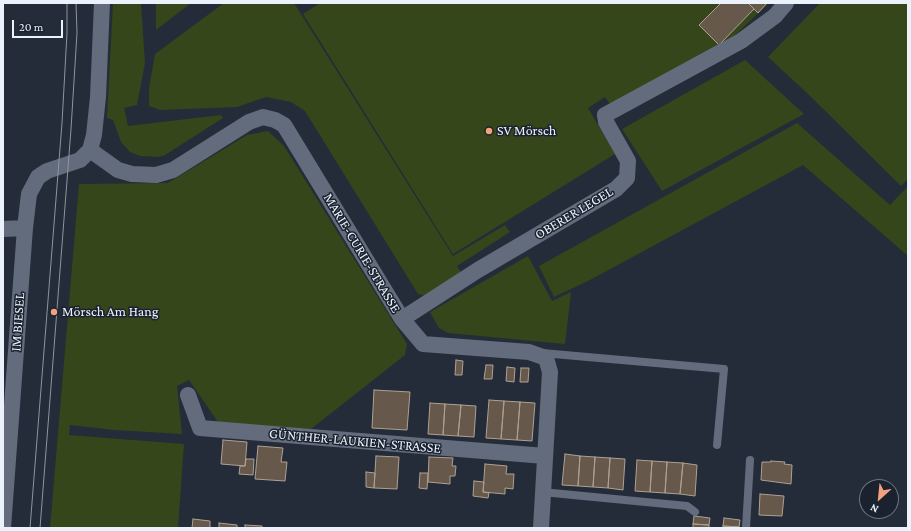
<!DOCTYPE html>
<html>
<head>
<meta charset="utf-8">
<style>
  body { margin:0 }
  #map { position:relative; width:911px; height:531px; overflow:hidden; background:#242c39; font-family:"Crimson Pro",serif }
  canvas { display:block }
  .frame { position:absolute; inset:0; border:4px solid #ecf2fb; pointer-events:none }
  .north { position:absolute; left:859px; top:479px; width:40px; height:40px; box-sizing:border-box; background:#1b222f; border:1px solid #6f7581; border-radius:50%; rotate:207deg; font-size:11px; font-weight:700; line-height:16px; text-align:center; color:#ecf2fb }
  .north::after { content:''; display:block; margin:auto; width:14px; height:18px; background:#f1a17b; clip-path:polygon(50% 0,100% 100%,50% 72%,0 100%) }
  .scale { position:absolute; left:12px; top:20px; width:51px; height:18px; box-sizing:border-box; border:2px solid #ecf2fb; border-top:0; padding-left:5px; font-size:12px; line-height:14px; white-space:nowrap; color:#ecf2fb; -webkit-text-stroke:3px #1b222f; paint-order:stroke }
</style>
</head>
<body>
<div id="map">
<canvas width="911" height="531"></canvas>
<div class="frame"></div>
<div class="north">N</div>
<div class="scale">20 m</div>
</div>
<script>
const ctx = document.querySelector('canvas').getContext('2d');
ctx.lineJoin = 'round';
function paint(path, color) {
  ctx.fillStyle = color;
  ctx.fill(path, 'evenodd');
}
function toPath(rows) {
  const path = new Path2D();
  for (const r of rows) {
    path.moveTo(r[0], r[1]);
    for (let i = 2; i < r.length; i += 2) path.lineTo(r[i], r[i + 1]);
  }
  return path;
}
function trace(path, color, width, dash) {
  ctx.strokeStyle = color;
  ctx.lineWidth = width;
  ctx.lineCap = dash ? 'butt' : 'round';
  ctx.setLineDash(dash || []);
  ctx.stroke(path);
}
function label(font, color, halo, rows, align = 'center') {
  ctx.font = font + ' "Crimson Pro",serif';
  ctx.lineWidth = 3;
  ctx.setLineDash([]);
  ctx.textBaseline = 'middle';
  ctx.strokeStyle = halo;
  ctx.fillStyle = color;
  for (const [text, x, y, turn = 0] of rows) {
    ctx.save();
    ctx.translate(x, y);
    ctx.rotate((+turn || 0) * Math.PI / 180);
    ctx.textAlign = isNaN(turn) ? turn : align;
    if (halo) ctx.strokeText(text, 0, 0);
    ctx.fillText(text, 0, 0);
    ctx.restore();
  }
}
paint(toPath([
  [113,3,141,3,145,63,137,105,124,108,128,126,221,115,223,118,165,155,159,157,140,156,130,152,121,142,113,120,107,118],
  [156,3,191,3,156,30],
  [224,3,294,3,453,256,505,225,510,232,457,266,463,275,426,296,418,294,305,111,291,102,266,97,237,107,160,110,149,106,149,88,155,54],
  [320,3,769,3,730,40,610,104,605,97,588,108,615,154,453,254,303,14],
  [820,3,908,3,908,179,901,186,807,93,768,57],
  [745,60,804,114,662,191,622,129],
  [797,123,890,205,908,186,908,256,803,165,590,280,554,297,539,266],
  [268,131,284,146,407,344,405,355,311,429,218,422,189,380,177,386,182,434,114,430,70,425,69,435,184,444,178,528,50,528,79,184,168,183,247,135],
  [528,256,552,301,571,292,565,344,448,333,439,328,430,312]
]), '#34461a');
const building = toPath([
  [721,3,748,3,754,9,719,45,699,25,721,3],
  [748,3,767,3,758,13,748,3],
  [456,360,463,361,462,375,455,375,456,360],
  [486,365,493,365,492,379,484,379,486,365],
  [507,367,515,368,514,382,506,381,507,367],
  [521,368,529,368,528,382,520,382,521,368],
  [374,390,410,392,407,430,372,428,374,390],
  [489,400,504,401,501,439,486,438,489,400],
  [504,401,520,402,517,440,501,439,504,401],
  [520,402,535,403,532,441,517,440,520,402],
  [430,403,445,404,443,435,428,434,430,403],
  [445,404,461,405,458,436,443,435,445,404],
  [461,405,476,406,474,437,458,436,461,405],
  [223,440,247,442,245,466,221,464,223,440],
  [258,446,283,448,281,462,287,462,285,481,255,479,258,446],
  [565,454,580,456,578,486,562,485,565,454],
  [376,456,399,457,397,489,374,488,376,456],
  [580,456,595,457,593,487,578,486,580,456],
  [429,457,453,458,452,466,456,466,455,476,450,476,450,484,428,482,429,457],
  [595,457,610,458,608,488,593,487,595,457],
  [610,458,625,459,623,490,608,488,610,458],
  [246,459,254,459,253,475,239,474,240,466,245,466,246,459],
  [637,460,652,461,650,492,635,491,637,460],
  [652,461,667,462,665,493,650,492,652,461],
  [771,461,785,462,784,464,792,465,791,484,761,480,762,462,771,462,771,461],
  [667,462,683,463,680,494,665,493,667,462],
  [683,463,697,465,695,496,680,494,683,463],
  [485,464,507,466,506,474,514,474,513,489,505,488,505,494,483,492,485,464],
  [366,472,375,473,374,488,366,487,366,472],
  [420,473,428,473,427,489,419,488,420,473],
  [474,481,484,482,483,492,489,493,488,498,473,496,474,481],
  [760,494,784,496,782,516,759,515,760,494],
  [694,516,710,518,709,525,693,524,694,516],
  [724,518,740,520,739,527,723,526,724,518],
  [193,519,210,521,210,528,192,528,193,519],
  [219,523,237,525,237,528,219,528,219,523],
  [693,524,709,525,709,528,693,528,693,524],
  [245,525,262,526,262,528,245,528,245,525],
  [723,526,739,527,739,528,723,528,723,526]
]);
paint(building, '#66594c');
trace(building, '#afa192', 1);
trace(toPath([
  [542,353,724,369,717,445],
  [542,492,687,506,695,512],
  [746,528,750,460]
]), '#636c7c', 8);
trace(toPath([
  [90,150,118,170,132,174,156,175,173,170,249,122,263,117,275,120,284,125,402,319,423,344,529,352,546,358,550,372,541,528],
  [3,229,25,228],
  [402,319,478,270,616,189,627,178,628,161,606,122,605,115,741,41,775,16,786,3],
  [188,395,200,428,545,456],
  [3,528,25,228,29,194,38,177,47,171,80,160,90,150,94,135,98,97,102,3]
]), '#636c7c', 16);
trace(toPath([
  [30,528,62,123,67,33,67,3],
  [40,528,71,129,77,33,76,3]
]), '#8e95a0', 1);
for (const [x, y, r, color] of [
  [489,131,4,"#f1a17b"],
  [54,312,4,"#f1a17b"]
]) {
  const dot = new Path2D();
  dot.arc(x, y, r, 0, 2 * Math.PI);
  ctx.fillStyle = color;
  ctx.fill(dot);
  trace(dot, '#1b222f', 1.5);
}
label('14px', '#ecf2fb', '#1b222f', [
  ["SV Mörsch",497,131],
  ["Mörsch Am Hang",62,312]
], 'left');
label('14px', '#ecf2fb', '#1b222f', [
  ["OBERER LEGEL",574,213,-31],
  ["MARIE-CURIE-STRASSE",362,253,59],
  ["IM BIESEL",18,322,-86],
  ["GÜNTHER-LAUKIEN-STRASSE",355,441,5]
]);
</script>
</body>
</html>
